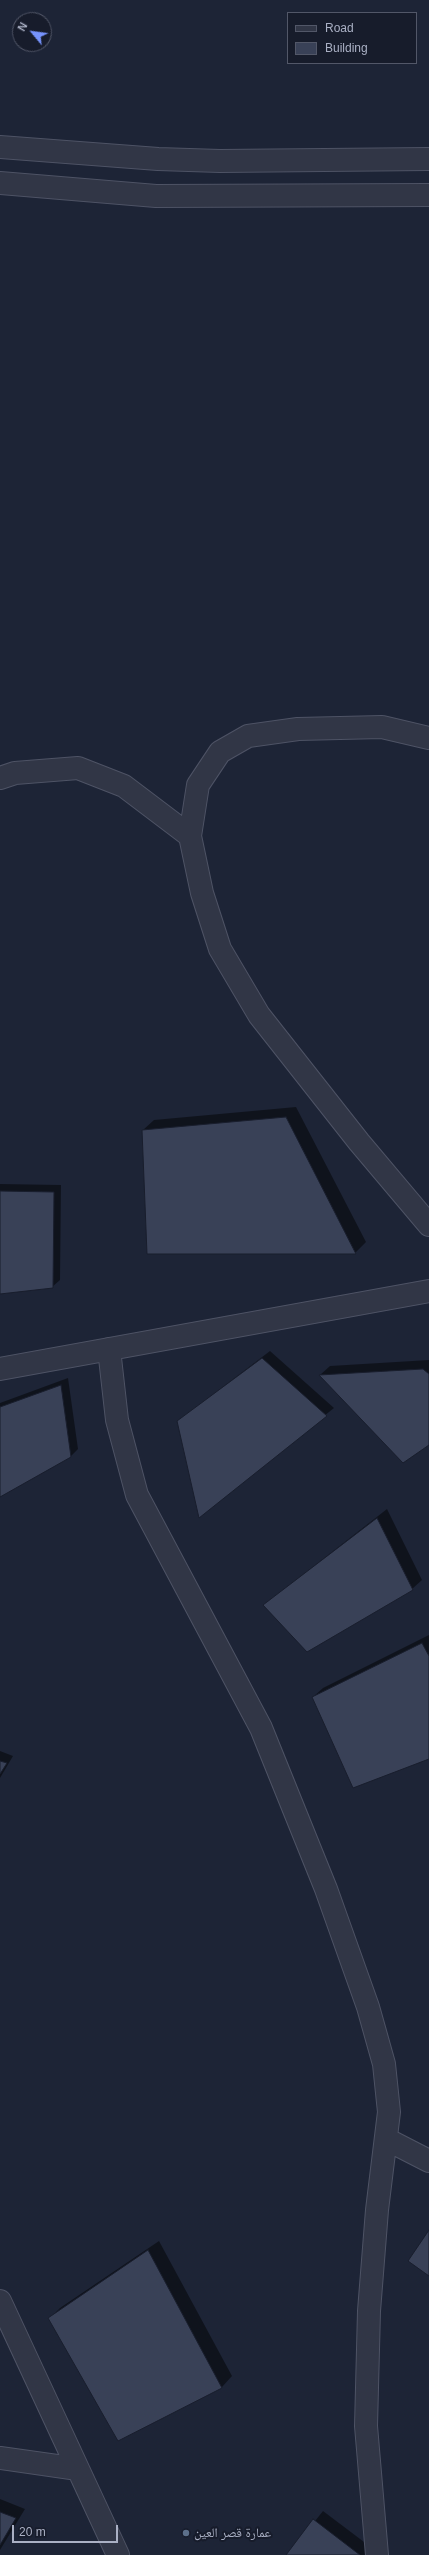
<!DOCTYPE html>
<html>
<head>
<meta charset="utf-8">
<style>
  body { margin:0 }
  #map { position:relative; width:429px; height:2555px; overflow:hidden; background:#1d2436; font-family:Arial,sans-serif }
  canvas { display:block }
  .legend { position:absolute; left:287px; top:12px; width:130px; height:52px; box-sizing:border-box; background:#171c2b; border:1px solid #525768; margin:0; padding:5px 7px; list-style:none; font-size:12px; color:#aab0c4 }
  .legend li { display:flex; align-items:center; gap:8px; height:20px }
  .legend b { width:20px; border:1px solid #525768 }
  .north { position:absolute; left:12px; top:12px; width:40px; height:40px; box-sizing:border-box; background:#171c2b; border:1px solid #525768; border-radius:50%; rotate:299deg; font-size:11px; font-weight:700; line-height:16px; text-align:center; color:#aab0c4 }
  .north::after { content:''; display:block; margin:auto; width:14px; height:18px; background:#7693fd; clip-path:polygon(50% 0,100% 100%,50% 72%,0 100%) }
  .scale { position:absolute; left:12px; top:2525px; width:106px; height:18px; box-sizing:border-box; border:2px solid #aab0c4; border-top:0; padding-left:5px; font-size:12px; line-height:14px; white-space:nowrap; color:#aab0c4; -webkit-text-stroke:3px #171c2b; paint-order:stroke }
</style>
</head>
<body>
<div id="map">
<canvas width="429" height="2555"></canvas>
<ul class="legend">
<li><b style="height:5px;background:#313646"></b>Road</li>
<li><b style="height:11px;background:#394157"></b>Building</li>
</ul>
<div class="north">N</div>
<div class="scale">20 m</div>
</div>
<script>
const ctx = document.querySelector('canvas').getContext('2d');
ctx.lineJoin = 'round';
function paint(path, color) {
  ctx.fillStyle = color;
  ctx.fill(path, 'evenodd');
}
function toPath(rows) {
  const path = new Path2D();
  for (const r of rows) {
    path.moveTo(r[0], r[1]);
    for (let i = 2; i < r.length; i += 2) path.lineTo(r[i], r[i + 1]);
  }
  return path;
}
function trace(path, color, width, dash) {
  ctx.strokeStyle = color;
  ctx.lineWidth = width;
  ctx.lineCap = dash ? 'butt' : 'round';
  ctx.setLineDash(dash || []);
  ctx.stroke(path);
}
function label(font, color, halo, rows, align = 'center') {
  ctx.font = font + ' Arial,"Noto Naskh Arabic",sans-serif';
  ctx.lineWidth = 4;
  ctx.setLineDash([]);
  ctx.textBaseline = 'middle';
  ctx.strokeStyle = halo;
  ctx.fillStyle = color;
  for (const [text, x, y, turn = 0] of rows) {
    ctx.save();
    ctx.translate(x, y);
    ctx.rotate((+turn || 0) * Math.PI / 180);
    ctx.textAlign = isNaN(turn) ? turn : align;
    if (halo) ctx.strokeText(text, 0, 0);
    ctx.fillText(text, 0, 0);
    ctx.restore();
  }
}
paint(toPath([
  [296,1107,366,1242,355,1253,143,1130,154,1120],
  [0,1184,61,1185,60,1280,52,1287,0,1293],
  [270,1351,334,1408,199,1516,178,1421],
  [429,1360,429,1444,320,1375,330,1366],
  [68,1378,78,1449,71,1456,0,1496,0,1403],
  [387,1509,422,1580,412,1589,264,1605],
  [429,1635,429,1758,313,1697,323,1688],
  [0,1751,13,1756,0,1778],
  [159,2241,232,2376,222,2387,119,2440,50,2318,60,2308],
  [0,2499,25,2509,0,2550],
  [323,2511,372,2548,367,2555,288,2555]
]), '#0007');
const building = toPath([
  [286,1117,356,1254,147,1254,142,1130,286,1117],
  [0,1191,54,1192,53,1288,0,1294,0,1191],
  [262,1358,327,1416,199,1518,177,1421,262,1358],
  [423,1369,429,1374,429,1445,403,1463,319,1375,423,1369],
  [61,1385,71,1457,0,1497,0,1407,61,1385],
  [377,1518,413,1590,307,1652,263,1605,377,1518],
  [422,1643,429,1656,429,1759,353,1788,312,1697,422,1643],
  [0,1761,7,1763,0,1774,0,1761],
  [429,2230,429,2276,408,2261,429,2230],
  [148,2250,222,2388,118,2441,48,2318,148,2250],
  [0,2512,16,2518,0,2545,0,2512],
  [313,2519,360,2555,286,2555,313,2519]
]);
paint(building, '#394157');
trace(building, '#191e2d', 1);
const minor = toPath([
  [429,738,382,727,298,729,248,736,220,752,198,785,190,836,202,893,220,949,259,1015,359,1142,429,1225],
  [0,778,15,773,78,768,124,786,190,836],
  [109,1349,117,1420,137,1495,261,1728,326,1889,368,2007,384,2064,389,2112,377,2210,369,2311,366,2426,377,2555],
  [0,1369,429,1291],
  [386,2139,429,2161],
  [0,2301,118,2555],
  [0,2458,78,2469]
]);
const tertiary = toPath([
  [0,147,158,159,220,161,429,159],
  [0,183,156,196,429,195]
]);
trace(minor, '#4e5365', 24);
trace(tertiary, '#4e5365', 24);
trace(minor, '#313646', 22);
trace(tertiary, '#313646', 22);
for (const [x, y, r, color] of [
  [186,2533,4,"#5c6f8a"]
]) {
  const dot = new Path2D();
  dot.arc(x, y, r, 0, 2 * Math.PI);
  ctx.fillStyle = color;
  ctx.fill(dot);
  trace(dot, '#171c2b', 1.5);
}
label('13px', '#aab0c4', '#171c2b', [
  ["عمارة قصر العين",194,2533]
], 'left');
</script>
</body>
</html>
